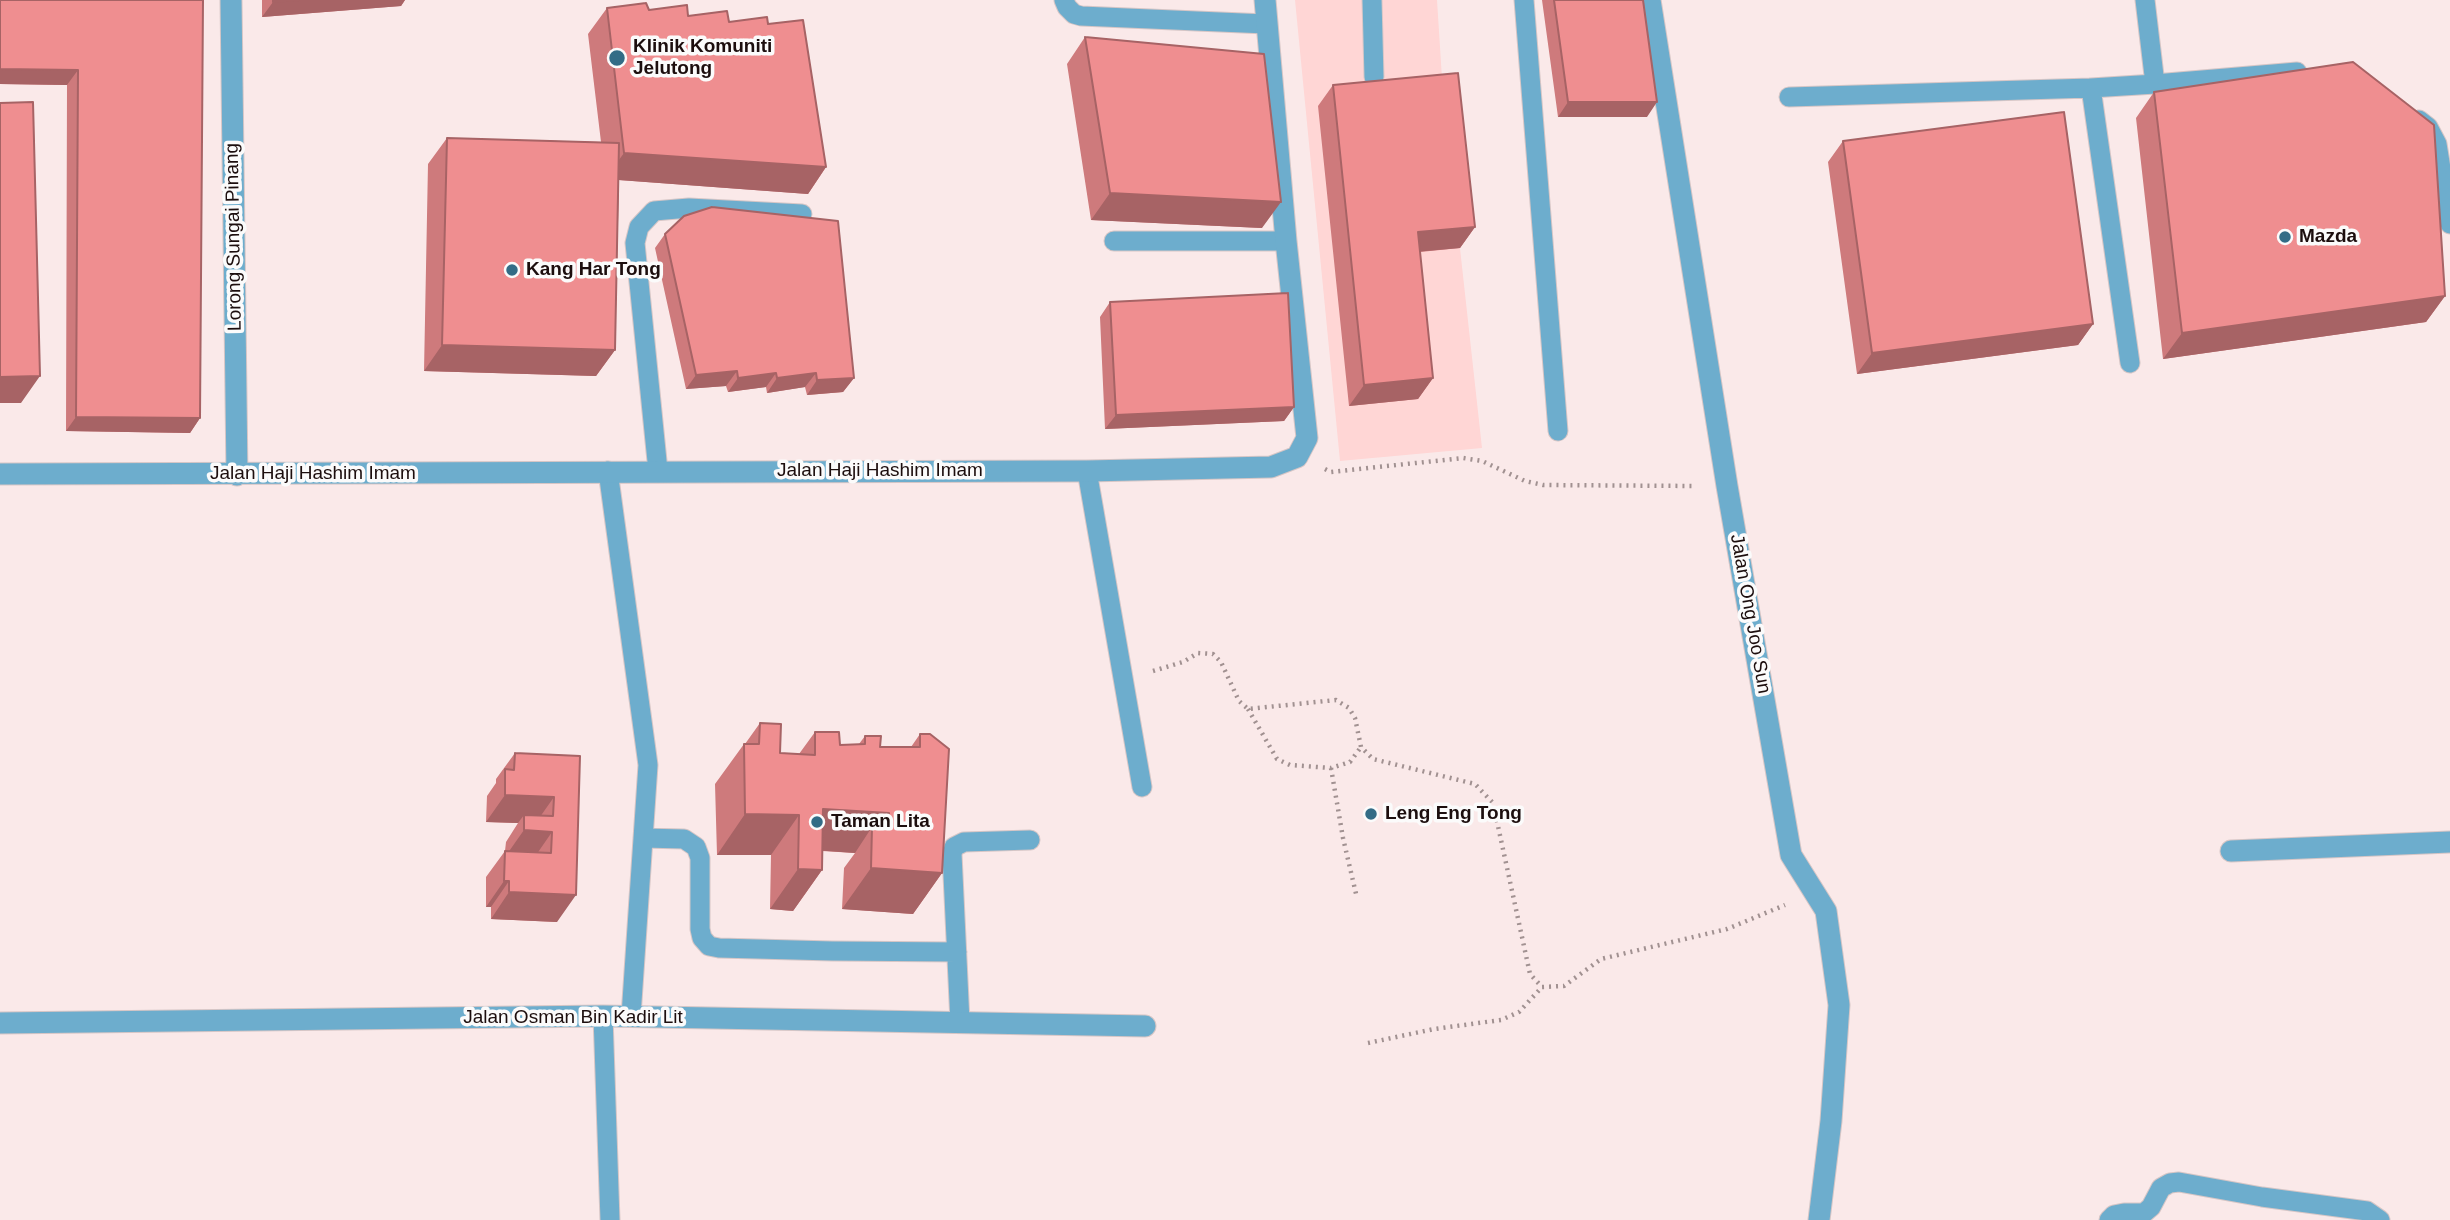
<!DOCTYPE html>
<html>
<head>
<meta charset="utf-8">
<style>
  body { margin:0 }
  canvas { display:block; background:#fae9e9 }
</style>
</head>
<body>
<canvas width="2450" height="1220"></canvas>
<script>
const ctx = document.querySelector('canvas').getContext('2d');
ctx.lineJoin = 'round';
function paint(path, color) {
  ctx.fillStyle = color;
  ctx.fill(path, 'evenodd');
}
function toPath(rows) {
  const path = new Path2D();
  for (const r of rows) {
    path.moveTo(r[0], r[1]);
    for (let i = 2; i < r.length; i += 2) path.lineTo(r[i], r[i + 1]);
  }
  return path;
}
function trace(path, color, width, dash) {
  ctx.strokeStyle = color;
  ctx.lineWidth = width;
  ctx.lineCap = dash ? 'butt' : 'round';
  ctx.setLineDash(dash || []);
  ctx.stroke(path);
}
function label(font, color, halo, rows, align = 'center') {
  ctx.font = font + ' Helvetica,sans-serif';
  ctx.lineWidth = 7;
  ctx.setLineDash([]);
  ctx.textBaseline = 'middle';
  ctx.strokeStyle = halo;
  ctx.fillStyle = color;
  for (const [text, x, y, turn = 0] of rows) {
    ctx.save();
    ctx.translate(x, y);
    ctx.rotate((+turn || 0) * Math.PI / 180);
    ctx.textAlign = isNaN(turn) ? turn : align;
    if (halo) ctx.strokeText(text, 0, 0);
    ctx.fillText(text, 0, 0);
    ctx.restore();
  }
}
paint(toPath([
  [1295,0,1437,0,1443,94,1482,448,1340,461]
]), '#ffd6d5');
const service = toPath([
  [1064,0,1067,7,1074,14,1081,16,1266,24],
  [1372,0,1374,77],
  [1524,0,1558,431],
  [2155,84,2297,72],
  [1789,97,2091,88],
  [2419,120,2428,127,2437,144,2450,224],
  [1114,241,1286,241],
  [2130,363,2091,88,2155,84,2145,0],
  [608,471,648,765,631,1016],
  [658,471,635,243,639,227,654,211,689,208,802,214],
  [1087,471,1142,787],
  [643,838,684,839,696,847,700,858,700,929,702,938,709,946,719,948,832,951,957,952],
  [603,1016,610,1220],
  [960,1022,952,854,954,847,964,842,1030,840],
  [2109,1220,2114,1215,2124,1213,2144,1213,2151,1207,2161,1188,2170,1183,2179,1182,2262,1197,2367,1211,2380,1220]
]);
const minor = toPath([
  [231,0,237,475],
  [1650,0,1727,486,1791,855,1826,911,1839,1005,1831,1121,1819,1220],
  [0,474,1087,471,1271,467,1297,457,1307,438,1286,241,1265,0],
  [2231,851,2450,842],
  [0,1023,603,1016,1145,1026]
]);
trace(service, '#d6c6c6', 21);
trace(minor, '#d6c6c6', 23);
trace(toPath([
  [1325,469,1331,472,1463,458,1482,461,1525,481,1543,485,1695,486],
  [1153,671,1183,662,1198,653,1213,654,1221,662,1239,701,1248,709,1336,700,1349,708,1355,718,1361,747,1373,759,1475,784,1493,803,1530,974,1542,987,1564,986,1601,959,1727,929,1785,905],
  [1248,709,1277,759,1290,765,1331,768,1350,762,1361,747],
  [1331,768,1343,838,1357,898],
  [1368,1043,1434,1029,1501,1020,1519,1012,1542,987]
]), '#a19191', 4.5, [2, 5]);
trace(service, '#6dadcd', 19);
trace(minor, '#6dadcd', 21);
paint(toPath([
  [0,0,203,0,200,418,190,433,66,431,67,85,0,84],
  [262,0,405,0,401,6,262,17],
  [1542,0,1643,0,1647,117,1558,117],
  [607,8,649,10,729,22,768,24,826,167,808,194,619,180,615,350,596,376,424,371,428,164,447,138,601,142,588,34],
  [1085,37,1262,228,1091,220,1067,64],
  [1333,85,1475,227,1460,248,1420,252,1433,378,1418,399,1349,406,1318,106],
  [2154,92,2445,296,2426,322,2163,359,2136,118],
  [1843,141,2093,324,2078,345,1857,374,1828,162],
  [665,234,854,378,843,392,807,395,805,387,767,393,766,387,728,392,726,386,686,389,655,248],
  [1110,302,1294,407,1284,421,1105,429,1100,317],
  [760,723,780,753,799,754,815,732,840,745,859,744,865,736,880,747,911,747,920,734,942,873,913,914,842,909,844,868,855,853,822,851,822,870,793,911,770,909,771,855,717,855,715,784,744,744,745,744],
  [515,753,580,756,557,922,491,919,491,907,486,907,486,877,505,851,506,842,518,823,486,822,487,796,496,783,496,779]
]), '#ce7a7c');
paint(toPath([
  [299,0,405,0,401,6,262,17,273,2],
  [0,69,78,70,67,85,0,84],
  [1568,102,1657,102,1647,117,1558,117],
  [624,153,826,167,808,194,605,179],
  [1110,193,1281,202,1262,228,1091,220],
  [1475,227,1460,248,1403,253,1418,232],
  [2445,296,2426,322,2163,359,2182,333],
  [2093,324,2078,345,1857,374,1872,353],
  [442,345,615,350,596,376,424,371],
  [737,371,726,386,686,389,696,375],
  [776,373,766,387,728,392,738,378],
  [816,373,805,387,767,393,777,378],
  [40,376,21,403,0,403,0,377],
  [854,378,843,392,807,395,817,380],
  [1433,378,1418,399,1349,406,1364,385],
  [1294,407,1284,421,1105,429,1116,415],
  [76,417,200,418,190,433,66,431],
  [505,795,554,797,535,824,524,815,518,823,486,822],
  [823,809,889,813,872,837,872,827,855,853,799,849],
  [745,814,799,815,771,855,717,855],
  [524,830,552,832,534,858,505,857],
  [871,868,942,873,913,914,842,909],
  [798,869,822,870,793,911,770,909],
  [504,881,509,881,491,907,486,907],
  [509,892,576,895,557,922,491,919]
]), '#a76365');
const building = toPath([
  [0,0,203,0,200,418,76,417,78,70,0,69,0,0],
  [273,0,299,0,273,2,273,0],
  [1554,0,1643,0,1657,102,1568,102,1554,0],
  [646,3,649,10,687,5,688,16,727,11,729,22,767,17,768,24,803,20,826,167,624,153,607,8,646,3],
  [1085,37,1264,54,1281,202,1110,193,1085,37],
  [2353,62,2434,125,2445,296,2182,333,2154,92,2353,62],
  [1458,73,1475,227,1418,232,1433,378,1364,385,1333,85,1458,73],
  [33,102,40,376,0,377,0,103,33,102],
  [2064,112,2093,324,1872,353,1843,141,2064,112],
  [447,138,619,143,615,350,442,345,447,138],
  [712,207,838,221,854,378,817,380,816,373,777,378,776,373,738,378,737,371,696,375,665,234,684,216,712,207],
  [1288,293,1294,407,1116,415,1110,302,1288,293],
  [760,723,781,724,780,753,815,755,815,732,839,732,840,745,865,744,865,736,881,736,880,747,920,747,920,734,930,734,949,749,942,873,871,868,872,827,888,828,889,813,823,809,822,870,798,869,799,815,745,814,744,744,759,744,760,723],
  [515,753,580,756,576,895,509,892,509,881,504,881,505,851,551,853,552,832,524,830,524,815,553,816,554,797,505,795,505,769,514,770,515,753]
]);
paint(building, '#ef8e90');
trace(building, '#a76365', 2);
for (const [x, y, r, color] of [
  [617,58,9,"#336c86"],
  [2285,237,7,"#336c86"],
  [512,270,7,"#336c86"],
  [1371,814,7,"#336c86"],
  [817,822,7,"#336c86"]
]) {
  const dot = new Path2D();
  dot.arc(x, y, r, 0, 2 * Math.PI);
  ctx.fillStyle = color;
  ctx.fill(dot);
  trace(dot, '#fbfbfb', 2.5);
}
label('bold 19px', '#1c0e0e', '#fbfbfb', [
  ["Klinik Komuniti",633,47],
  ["Jelutong",633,69],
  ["Mazda",2299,237],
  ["Kang Har Tong",526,270],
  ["Leng Eng Tong",1385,814],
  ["Taman Lita",831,822]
], 'left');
label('19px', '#1c0e0e', '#fbfbfb', [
  ["Lorong Sungai Pinang",234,237,-91],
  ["Jalan Haji Hashim Imam",880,471],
  ["Jalan Haji Hashim Imam",313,474],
  ["Jalan Ong Joo Sun",1750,614,80],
  ["Jalan Osman Bin Kadir Lit",573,1018]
]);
</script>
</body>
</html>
